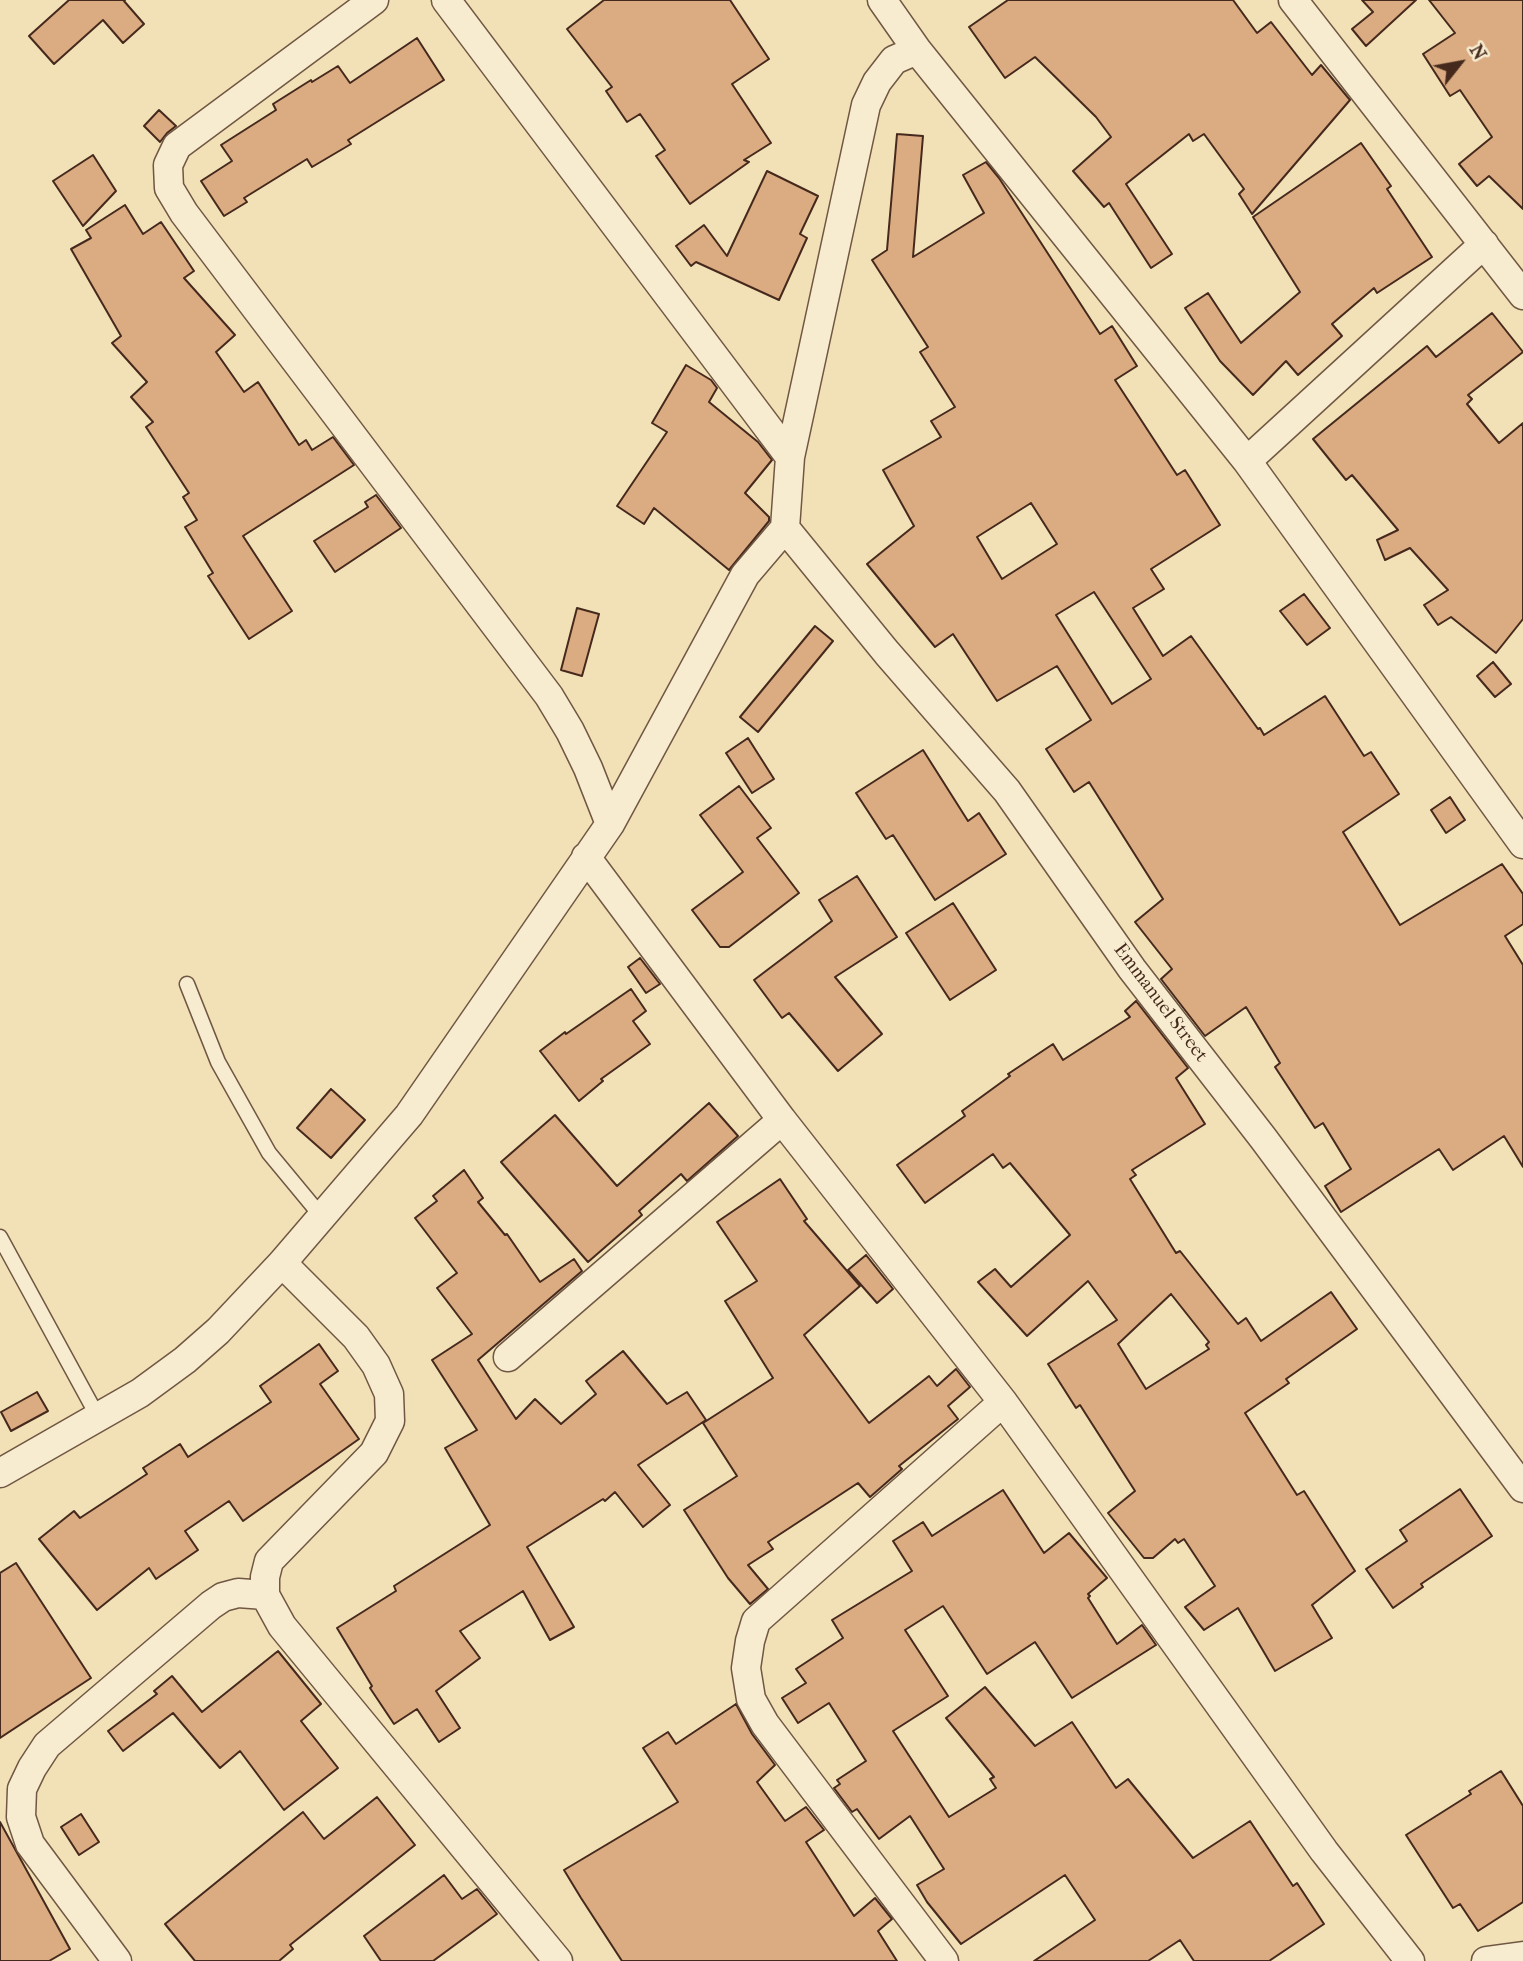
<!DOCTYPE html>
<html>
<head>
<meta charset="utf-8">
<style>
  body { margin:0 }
  #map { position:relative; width:1523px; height:1961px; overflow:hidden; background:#f2e1b6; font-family:"IM FELL French Canon",serif }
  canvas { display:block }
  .north { position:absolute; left:1425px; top:28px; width:70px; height:70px; -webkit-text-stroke:5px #f7ecd0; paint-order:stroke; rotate:59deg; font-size:19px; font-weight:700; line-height:28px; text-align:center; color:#45291d }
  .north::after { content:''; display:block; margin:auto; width:24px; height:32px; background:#45291d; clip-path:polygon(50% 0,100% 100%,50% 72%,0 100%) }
</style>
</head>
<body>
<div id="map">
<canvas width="1523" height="1961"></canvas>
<div class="north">N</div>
</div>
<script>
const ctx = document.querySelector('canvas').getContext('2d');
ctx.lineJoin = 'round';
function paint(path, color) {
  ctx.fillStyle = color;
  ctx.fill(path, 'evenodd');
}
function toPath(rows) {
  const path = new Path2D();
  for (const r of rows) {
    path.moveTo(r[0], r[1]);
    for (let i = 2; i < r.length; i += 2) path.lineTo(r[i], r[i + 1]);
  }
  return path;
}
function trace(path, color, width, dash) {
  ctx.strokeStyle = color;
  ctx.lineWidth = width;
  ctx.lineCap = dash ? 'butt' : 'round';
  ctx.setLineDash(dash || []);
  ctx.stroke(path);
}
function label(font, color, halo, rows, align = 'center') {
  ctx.font = font + ' "IM FELL French Canon",serif';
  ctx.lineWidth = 5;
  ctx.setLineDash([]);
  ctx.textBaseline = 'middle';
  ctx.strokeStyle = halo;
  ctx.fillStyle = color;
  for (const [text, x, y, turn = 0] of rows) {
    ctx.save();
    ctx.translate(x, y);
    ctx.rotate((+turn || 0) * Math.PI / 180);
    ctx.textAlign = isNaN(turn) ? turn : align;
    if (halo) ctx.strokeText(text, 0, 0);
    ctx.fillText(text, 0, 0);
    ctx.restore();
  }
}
const building = toPath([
  [69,0,125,0,124,1,144,24,123,43,103,20,54,64,29,36,69,0],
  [604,0,730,0,769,59,732,84,771,143,744,160,749,162,690,204,656,156,665,150,640,114,627,122,606,91,612,87,567,29,604,0],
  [1008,0,1233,0,1257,33,1271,22,1312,75,1321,65,1350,100,1252,214,1239,194,1244,189,1204,134,1193,141,1189,134,1126,184,1172,254,1151,268,1109,203,1104,207,1073,171,1111,137,1096,117,1035,57,1005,78,969,27,1008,0],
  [1362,0,1416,0,1366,46,1352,29,1373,12,1362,0],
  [1429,0,1523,0,1523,209,1489,176,1477,186,1459,164,1492,137,1460,90,1450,96,1423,54,1455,33,1429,0],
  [417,38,444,80,348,140,351,144,312,167,307,159,244,198,247,202,224,216,201,181,232,161,221,145,276,110,273,104,311,80,312,82,338,66,350,83,417,38],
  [159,110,176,126,167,133,160,142,144,126,159,110],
  [897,134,923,136,913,257,984,213,963,175,986,162,999,178,1100,334,1112,326,1137,366,1115,380,1177,475,1185,470,1220,525,1151,569,1164,589,1133,608,1163,656,1191,636,1258,729,1260,728,1264,735,1325,696,1364,756,1371,752,1399,794,1343,832,1400,925,1502,864,1523,894,1523,924,1505,936,1523,965,1523,1167,1504,1136,1453,1170,1439,1149,1341,1212,1325,1186,1351,1169,1323,1123,1315,1128,1275,1067,1280,1063,1246,1007,1205,1036,1161,979,1172,969,1135,922,1163,899,1089,782,1074,792,1046,749,1091,720,1057,666,997,701,953,634,935,647,867,564,914,526,883,470,941,437,931,421,955,407,920,352,928,347,872,260,887,250,897,134],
  [1031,503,1057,544,1002,579,977,537,1031,503],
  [1094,592,1151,679,1112,704,1056,615,1094,592],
  [1361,143,1391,186,1387,189,1432,257,1377,293,1374,288,1332,324,1342,336,1298,375,1286,361,1253,395,1220,361,1185,308,1208,293,1241,343,1300,292,1253,217,1361,143],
  [93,155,116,191,83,226,53,181,93,155],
  [767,171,818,196,800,234,807,238,779,300,696,262,691,266,676,246,704,225,727,256,767,171],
  [125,205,143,234,161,222,194,271,184,278,235,335,216,352,244,392,258,382,299,445,306,440,312,450,333,437,354,465,243,536,292,611,249,639,208,576,213,573,185,527,197,520,183,497,189,493,146,427,153,422,131,397,147,382,112,343,121,336,71,249,91,238,86,230,125,205],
  [1492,313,1523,352,1468,395,1472,399,1467,404,1499,443,1523,423,1523,619,1496,653,1451,617,1438,625,1424,605,1448,590,1410,548,1385,560,1377,540,1398,530,1352,475,1346,480,1313,439,1427,346,1436,357,1492,313],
  [686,365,711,380,717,388,709,402,758,442,772,460,745,493,769,517,769,521,729,570,654,508,644,524,617,506,667,432,652,423,686,365],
  [376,495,401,528,335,572,314,541,368,507,365,502,376,495],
  [1304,594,1330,628,1307,645,1280,611,1304,594],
  [577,608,599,614,582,676,561,670,577,608],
  [815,626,833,641,758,732,740,717,815,626],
  [1493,662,1511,684,1495,697,1477,676,1493,662],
  [748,738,774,779,752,793,726,753,748,738],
  [923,750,968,821,979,813,1006,854,935,900,893,835,886,839,856,793,923,750],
  [739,786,771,828,757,838,799,893,729,947,720,947,692,910,743,872,700,815,739,786],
  [1450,797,1465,820,1446,833,1431,810,1450,797],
  [857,876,897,937,835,977,882,1034,838,1071,789,1013,782,1018,754,980,832,921,819,900,857,876],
  [953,903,996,970,950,1000,906,933,953,903],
  [640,958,660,984,646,993,628,967,640,958],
  [631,989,646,1011,633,1021,650,1044,601,1079,603,1081,579,1101,540,1051,565,1032,566,1034,631,989],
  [1136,1001,1188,1068,1176,1078,1205,1124,1132,1170,1136,1175,1130,1179,1176,1253,1180,1251,1238,1324,1246,1318,1261,1341,1331,1292,1357,1329,1286,1379,1289,1383,1245,1413,1297,1495,1304,1491,1355,1571,1312,1605,1332,1638,1275,1671,1238,1608,1204,1630,1185,1607,1215,1586,1184,1539,1178,1543,1175,1539,1153,1558,1144,1558,1108,1513,1135,1491,1080,1405,1076,1408,1048,1364,1117,1320,1088,1281,1027,1336,978,1282,995,1269,1011,1287,1070,1235,1010,1163,1003,1168,993,1154,925,1203,897,1165,965,1116,962,1111,1010,1076,1008,1074,1053,1044,1063,1060,1130,1017,1125,1011,1136,1001],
  [1171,1294,1209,1342,1206,1345,1209,1349,1146,1389,1118,1344,1171,1294],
  [331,1089,365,1120,331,1158,297,1128,331,1089],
  [709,1103,738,1136,687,1181,681,1174,639,1211,642,1215,588,1262,501,1162,555,1115,617,1186,709,1103],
  [464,1170,483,1198,478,1202,505,1235,507,1234,540,1282,574,1259,582,1271,478,1360,516,1419,535,1399,561,1424,596,1394,586,1381,623,1351,667,1404,687,1392,706,1420,638,1465,670,1505,643,1527,615,1492,605,1501,603,1499,527,1547,574,1627,550,1640,523,1591,460,1631,480,1658,436,1691,460,1728,439,1742,417,1709,394,1724,370,1688,372,1686,337,1628,396,1591,394,1586,490,1525,445,1448,477,1430,432,1360,472,1334,437,1288,457,1273,415,1218,437,1201,433,1196,464,1170],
  [780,1179,807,1219,804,1221,860,1286,804,1335,869,1423,929,1376,937,1386,956,1369,970,1387,948,1406,958,1419,899,1466,902,1469,870,1497,858,1483,768,1542,773,1549,748,1565,768,1589,750,1604,728,1578,684,1510,737,1476,703,1423,773,1378,725,1301,757,1281,717,1222,780,1179],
  [866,1255,893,1289,877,1303,848,1270,866,1255],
  [319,1344,338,1371,320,1384,359,1439,243,1521,229,1501,185,1531,198,1550,156,1579,149,1568,97,1610,39,1539,74,1511,80,1518,147,1474,143,1468,180,1444,188,1457,271,1402,260,1386,319,1344],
  [37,1392,48,1411,11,1431,1,1412,37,1392],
  [1460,1489,1492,1536,1421,1584,1423,1587,1393,1608,1366,1569,1407,1541,1400,1530,1460,1489],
  [1003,1490,1044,1553,1069,1533,1107,1578,1088,1594,1090,1596,1088,1598,1117,1644,1142,1625,1156,1645,1072,1698,1035,1642,987,1674,943,1606,905,1630,948,1696,893,1731,949,1817,996,1788,990,1779,994,1777,946,1718,985,1687,1035,1746,1072,1722,1116,1788,1128,1779,1193,1858,1250,1821,1293,1886,1297,1883,1324,1924,1269,1961,1194,1961,1180,1940,1148,1961,1034,1961,1095,1920,1065,1875,961,1944,927,1902,917,1885,944,1869,910,1816,879,1839,857,1809,852,1812,834,1788,840,1784,837,1780,866,1761,829,1703,798,1723,782,1698,806,1683,796,1669,843,1638,832,1620,912,1571,893,1541,923,1522,932,1536,1003,1490],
  [16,1563,91,1678,0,1738,0,1573,16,1563],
  [278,1651,321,1704,301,1721,338,1768,284,1810,240,1751,220,1768,173,1713,123,1751,108,1731,157,1694,154,1691,172,1676,202,1712,278,1651],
  [736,1704,752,1734,775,1765,757,1782,785,1821,806,1807,824,1830,806,1842,854,1916,875,1898,892,1919,878,1931,897,1961,622,1961,581,1898,564,1870,678,1802,643,1748,668,1732,676,1744,736,1704],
  [1501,1771,1523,1806,1523,1902,1478,1931,1460,1904,1453,1908,1406,1835,1471,1794,1469,1791,1501,1771],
  [377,1797,415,1845,290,1945,293,1949,279,1961,195,1961,165,1924,303,1812,324,1839,377,1797],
  [81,1814,99,1842,79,1855,61,1827,81,1814],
  [0,1822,70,1949,49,1961,0,1961,0,1822],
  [444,1875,462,1899,477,1889,497,1914,433,1961,381,1961,364,1936,444,1875]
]);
paint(building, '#dbab81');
trace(building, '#45291d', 2);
const lane = toPath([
  [187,984,218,1062,269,1153,322,1217],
  [0,1237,98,1417]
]);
const street = toPath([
  [374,0,177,146,168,165,169,188,184,213,549,696,570,731,588,768,610,824],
  [446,0,790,457],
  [882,0,917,50,1247,461,1523,844],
  [1293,0,1523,295],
  [1247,461,1484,244],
  [785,528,887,653,1007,791,1132,969,1263,1138,1523,1488],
  [586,857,782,1120,1003,1402,1324,1851,1410,1961],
  [282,1263,356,1337,376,1365,389,1394,390,1421,374,1453,269,1561,265,1577,265,1595,282,1626,558,1961],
  [508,1357,782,1120],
  [0,1473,140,1393,185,1360,218,1331,282,1263,409,1115,610,824,745,575,785,528,790,457,866,105,877,82,894,60,917,50],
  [117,1961,30,1844,21,1817,22,1789,32,1768,47,1745,211,1605,223,1597,238,1593,265,1595],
  [944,1961,765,1724,751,1699,746,1668,750,1641,756,1621,1003,1402],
  [1486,1961,1523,1956]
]);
trace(lane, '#705743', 17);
trace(street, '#705743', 31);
trace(lane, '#f7ecd0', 14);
trace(street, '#f7ecd0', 28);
label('19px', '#45291d', '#f7ecd0', [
  ["Emmanuel Street",1160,1003,53]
]);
</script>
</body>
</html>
